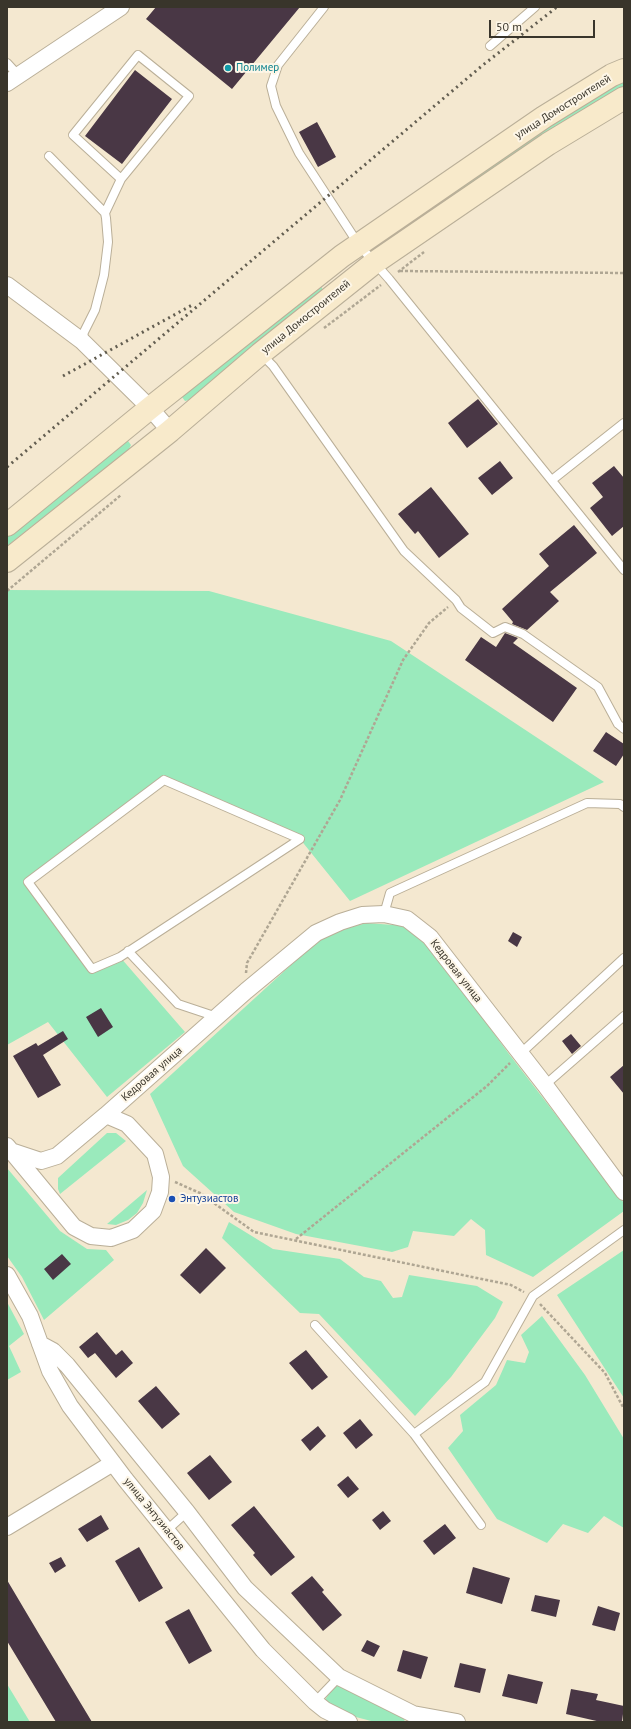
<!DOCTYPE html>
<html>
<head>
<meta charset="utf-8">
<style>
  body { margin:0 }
  #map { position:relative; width:631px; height:1729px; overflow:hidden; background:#f4e8d0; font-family:"PT Sans",sans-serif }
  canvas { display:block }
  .frame { position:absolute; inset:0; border:8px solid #39352b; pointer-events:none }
  .scale { position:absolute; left:489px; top:20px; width:106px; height:18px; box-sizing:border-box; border:2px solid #39352b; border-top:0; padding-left:5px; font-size:12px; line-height:14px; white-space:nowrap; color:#39352b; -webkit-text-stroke:3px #fdf6e7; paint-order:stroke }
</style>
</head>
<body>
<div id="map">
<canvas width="631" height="1729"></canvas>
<div class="frame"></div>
<div class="scale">50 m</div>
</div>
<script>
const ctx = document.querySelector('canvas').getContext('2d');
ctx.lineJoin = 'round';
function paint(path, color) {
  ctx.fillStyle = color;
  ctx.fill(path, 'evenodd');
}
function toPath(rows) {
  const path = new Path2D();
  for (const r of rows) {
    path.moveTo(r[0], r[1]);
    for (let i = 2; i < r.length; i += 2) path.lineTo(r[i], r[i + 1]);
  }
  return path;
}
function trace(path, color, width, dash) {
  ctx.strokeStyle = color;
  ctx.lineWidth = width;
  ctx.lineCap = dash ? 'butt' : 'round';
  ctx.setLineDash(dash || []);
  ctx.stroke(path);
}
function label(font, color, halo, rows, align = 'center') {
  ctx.font = font + ' "PT Sans",sans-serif';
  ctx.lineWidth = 4;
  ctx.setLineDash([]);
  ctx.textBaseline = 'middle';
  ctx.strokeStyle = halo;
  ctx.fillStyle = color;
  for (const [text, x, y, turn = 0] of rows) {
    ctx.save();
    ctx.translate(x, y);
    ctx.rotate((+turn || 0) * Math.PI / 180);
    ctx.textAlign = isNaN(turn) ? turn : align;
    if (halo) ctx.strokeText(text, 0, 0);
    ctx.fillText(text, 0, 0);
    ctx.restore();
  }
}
paint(toPath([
  [624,80,624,86,554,129,374,252,370,252,370,249,550,124],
  [321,286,323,290,189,400,185,401,182,397,183,393],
  [128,441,131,445,129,449,7,546,7,536,124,442],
  [8,590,209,591,391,641,604,782,350,901,300,839,163,781,28,883,92,969,120,957,185,1032,107,1097,48,1022,7,1045],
  [367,923,407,926,429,945,509,1054,624,1203,624,1211,533,1277,486,1255,485,1230,471,1219,454,1236,413,1231,408,1247,392,1252,296,1234,234,1212,183,1166,150,1094,326,933],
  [107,1133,116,1133,126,1141,60,1194,58,1189,58,1178],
  [7,1168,60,1231,87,1249,106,1250,114,1260,44,1320,22,1277,7,1256],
  [147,1190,143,1203,137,1213,128,1220,116,1225,107,1224],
  [229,1222,273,1249,340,1259,364,1277,381,1281,393,1298,402,1297,409,1275,477,1286,503,1302,495,1318,451,1377,415,1416,319,1314,300,1313,222,1238],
  [624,1250,624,1398,557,1295],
  [7,1302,24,1334,9,1346,21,1372,7,1380],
  [542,1316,585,1375,624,1439,624,1528,604,1516,588,1533,563,1524,547,1543,497,1519,448,1448,463,1431,460,1415,496,1385,507,1360,525,1363,529,1352,521,1335],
  [7,1684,30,1722,7,1722],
  [338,1685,403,1716,405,1722,375,1722,352,1716,323,1703,332,1689]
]), '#9aeabc');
paint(toPath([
  [156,7,300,7,232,89,146,19],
  [135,70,172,99,122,164,85,136],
  [317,122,336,157,318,167,299,132],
  [478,399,498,424,467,448,448,423],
  [500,461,513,478,492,495,478,478],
  [614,466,624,478,624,526,612,536,590,508,603,497,592,483],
  [431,487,469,534,439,558,418,531,415,534,398,514],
  [574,525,597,553,550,592,559,601,527,630,512,624,513,622,502,609,549,566,539,554],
  [505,633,518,638,513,643,577,688,553,722,465,660,481,637,496,647],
  [606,732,624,744,624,754,616,766,593,751],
  [513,932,522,937,517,947,508,941],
  [101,1008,113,1027,98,1037,86,1017],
  [63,1031,68,1039,43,1055,61,1085,38,1098,13,1056,36,1043,38,1046],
  [571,1034,581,1046,572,1054,562,1041],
  [624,1065,624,1094,610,1077],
  [206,1248,226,1268,200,1294,180,1275],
  [62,1254,71,1264,53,1280,44,1269],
  [97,1332,116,1355,122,1350,133,1363,116,1378,95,1353,88,1358,79,1347],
  [306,1350,328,1377,312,1390,289,1363],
  [156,1386,180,1414,162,1429,138,1401],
  [360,1419,373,1435,356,1449,343,1433],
  [318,1426,326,1436,310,1451,301,1440],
  [210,1455,232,1482,209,1500,187,1473],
  [348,1476,359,1489,348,1498,337,1485],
  [254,1506,295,1557,271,1576,253,1555,255,1553,231,1525],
  [383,1511,391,1521,380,1530,372,1520],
  [101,1515,109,1529,87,1542,78,1529],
  [445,1524,456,1538,434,1555,423,1541],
  [139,1547,163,1588,139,1602,115,1561],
  [61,1557,66,1566,55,1573,49,1563],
  [473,1567,510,1578,502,1604,466,1593],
  [312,1576,324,1590,322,1592,342,1615,323,1631,291,1593],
  [7,1580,39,1634,92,1722,56,1722,7,1641],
  [535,1595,560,1600,556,1617,531,1611],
  [598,1606,620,1613,615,1631,592,1625],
  [189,1609,212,1651,189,1664,165,1622],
  [367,1640,380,1646,374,1657,361,1651],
  [403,1650,428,1657,421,1679,397,1671],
  [460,1663,486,1669,480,1693,454,1687],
  [508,1674,543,1682,537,1704,502,1696],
  [571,1689,598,1694,596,1700,624,1706,622,1722,601,1722,566,1714]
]), '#493745');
const service = toPath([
  [324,7,278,65,271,86,276,106,299,153,359,245,389,279,624,570],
  [490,46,535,7],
  [7,63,18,75],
  [49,156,105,213,106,218,108,242,104,275,95,310,84,332,82,341],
  [105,213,121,179,73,135,138,55,189,96,121,179],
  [261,354,273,366,404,551,456,600,461,608,493,633,505,627,523,634,598,687,618,724,624,729],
  [552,480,624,423],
  [164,780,300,839,120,957,92,969,28,882,164,780],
  [384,914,390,893,587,803,620,804,624,807],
  [128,951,178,1004,217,1017],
  [520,1054,624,958],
  [545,1085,624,1016],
  [315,1325,414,1434,485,1382,533,1296,624,1230],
  [414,1434,481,1525],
  [167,1530,187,1512],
  [315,1702,339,1677]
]);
const minor = toPath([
  [7,83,121,7],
  [7,285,82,341,150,408,170,431],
  [106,1115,246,991,316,933,340,922,362,915,384,914,407,919,430,937,545,1085,624,1192],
  [7,1146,74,1227,91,1236,111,1238,133,1230,153,1211,160,1192,161,1177,155,1154,127,1124,106,1115,57,1156,41,1161,11,1151],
  [7,1275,30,1316,50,1371,70,1406,125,1479,263,1650,315,1702,325,1710,349,1722],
  [40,1344,53,1351,67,1365,187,1512,245,1588,339,1677,413,1714,457,1722],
  [7,1527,113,1463]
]);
const secondary = toPath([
  [7,525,150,408,342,256,544,117,612,75,624,70],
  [7,561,170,431,260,354,374,263,548,144,624,98]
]);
trace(service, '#baaf98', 10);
trace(minor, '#baaf98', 18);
trace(secondary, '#baaf98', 24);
trace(toPath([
  [400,271,624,273],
  [398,272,424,252],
  [324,328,381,285],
  [7,591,121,495],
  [246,973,247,963,340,800,403,660,429,623,448,607],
  [175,1182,200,1193,254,1232,511,1285,524,1292],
  [296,1239,487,1086,510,1063],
  [540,1304,605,1373,624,1409]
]), '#afa693', 2.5, [3, 2]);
trace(service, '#fff', 8);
trace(minor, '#fff', 16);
trace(secondary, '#f8eacb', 22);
trace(toPath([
  [63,376,194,304],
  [7,467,483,65,557,7]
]), '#625d50', 3, [2, 4]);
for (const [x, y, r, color] of [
  [228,68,4,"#0f9aa8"],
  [172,1199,4,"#1a4fb4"]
]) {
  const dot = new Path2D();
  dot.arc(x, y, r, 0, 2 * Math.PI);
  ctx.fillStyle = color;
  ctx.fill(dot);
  trace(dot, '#fdf6e7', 1.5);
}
label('11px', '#0d838f', '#fdf6e7', [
  ["Полимер",236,68]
], 'left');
label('11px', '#39352b', '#fdf6e7', [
  ["улица Домостроителей",563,107,-32],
  ["улица Домостроителей",306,317,-39],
  ["Кедровая улица",456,971,52],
  ["Кедровая улица",152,1074,-41],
  ["улица Энтузиастов",154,1514,51]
]);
label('11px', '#164399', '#fdf6e7', [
  ["Энтузиастов",180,1199]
], 'left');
</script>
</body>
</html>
